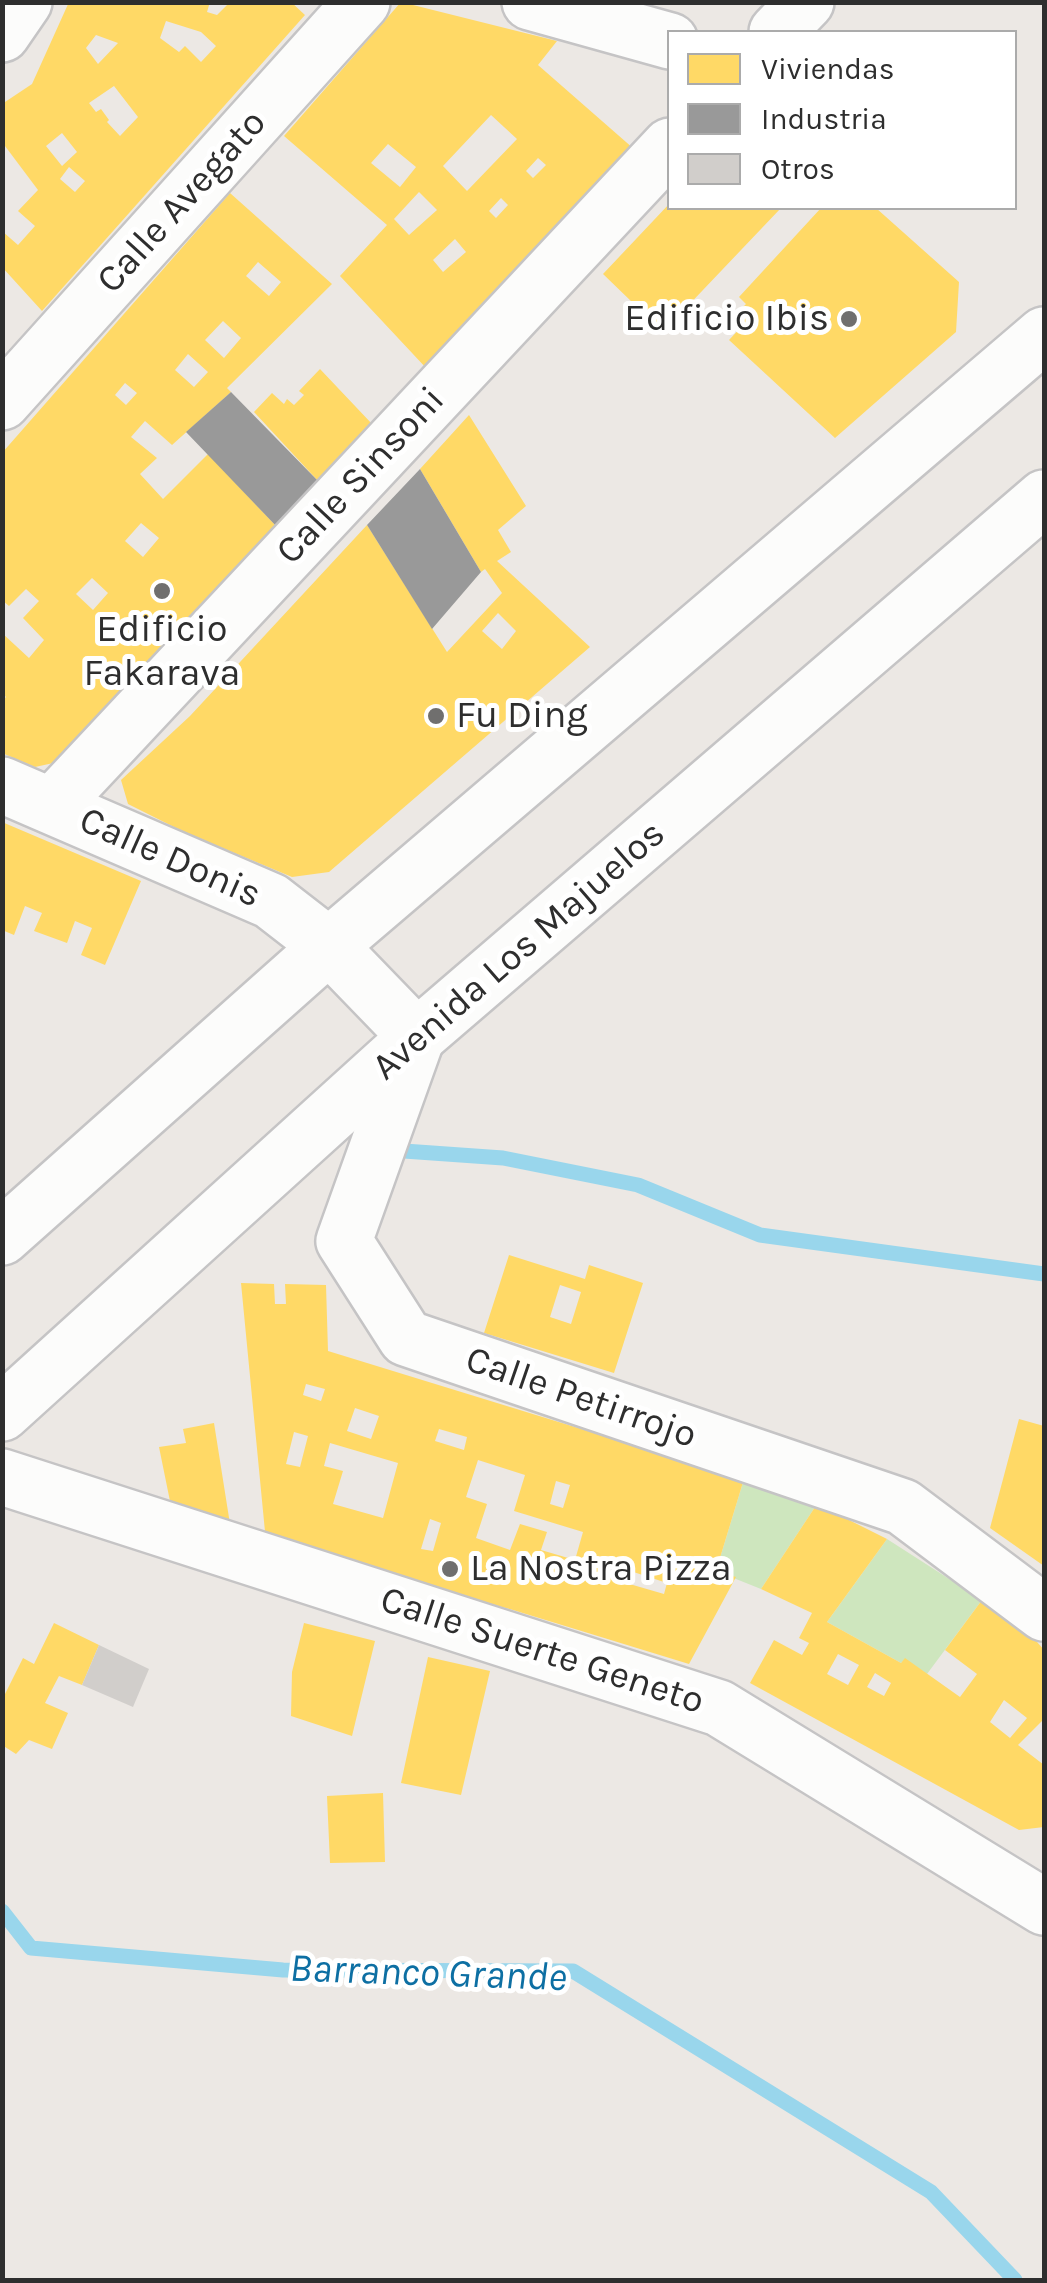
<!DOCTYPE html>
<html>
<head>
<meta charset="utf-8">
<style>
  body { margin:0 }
  #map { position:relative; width:1047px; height:2283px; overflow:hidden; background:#ece8e4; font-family:Karla,sans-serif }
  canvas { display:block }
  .frame { position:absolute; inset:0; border:5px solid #2e2e2e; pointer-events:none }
  .legend { position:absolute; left:667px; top:30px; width:350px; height:180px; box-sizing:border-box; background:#fff; border:2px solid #ababab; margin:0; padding:12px 18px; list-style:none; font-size:30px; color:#2e2e2e }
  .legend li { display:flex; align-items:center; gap:20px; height:50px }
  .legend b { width:50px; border:2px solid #ababab }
</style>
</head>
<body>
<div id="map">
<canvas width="1047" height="2283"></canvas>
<div class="frame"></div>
<ul class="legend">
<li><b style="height:28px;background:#ffd966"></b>Viviendas</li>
<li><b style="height:28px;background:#999"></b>Industria</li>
<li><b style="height:28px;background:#d1cecb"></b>Otros</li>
</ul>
</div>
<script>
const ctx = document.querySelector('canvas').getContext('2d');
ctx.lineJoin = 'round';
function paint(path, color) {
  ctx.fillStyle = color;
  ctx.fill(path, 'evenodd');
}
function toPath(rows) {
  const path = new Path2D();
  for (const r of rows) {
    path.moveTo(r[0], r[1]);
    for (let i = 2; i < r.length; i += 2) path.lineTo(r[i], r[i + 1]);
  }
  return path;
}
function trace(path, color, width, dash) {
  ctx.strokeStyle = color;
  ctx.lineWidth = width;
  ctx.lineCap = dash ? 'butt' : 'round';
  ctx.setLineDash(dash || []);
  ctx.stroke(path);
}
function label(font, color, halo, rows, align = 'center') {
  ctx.font = font + ' Karla,sans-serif';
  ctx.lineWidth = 10;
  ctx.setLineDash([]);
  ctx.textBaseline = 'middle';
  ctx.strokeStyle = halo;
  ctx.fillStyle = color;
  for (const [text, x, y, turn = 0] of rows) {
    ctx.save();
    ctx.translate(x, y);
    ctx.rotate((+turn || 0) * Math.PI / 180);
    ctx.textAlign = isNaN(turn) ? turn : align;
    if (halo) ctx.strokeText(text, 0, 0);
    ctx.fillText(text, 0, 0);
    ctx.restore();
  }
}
paint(toPath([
  [744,1479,817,1504,761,1589,716,1571],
  [887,1539,982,1600,927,1674,905,1659,901,1663,827,1622]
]), '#cee6be');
paint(toPath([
  [69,2,210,2,207,12,217,15,230,2,291,2,305,15,42,311,2,267,2,231,18,245,35,226,18,211,38,190,2,142,2,104,32,84],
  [166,21,201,32,216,46,201,62,185,46,179,52,160,38],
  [96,35,118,43,98,64,86,48],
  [114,86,138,117,120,136,107,122,109,120,101,109,96,112,89,103],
  [62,133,77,152,62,166,46,146],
  [69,167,85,181,75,192,60,179],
  [401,2,557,41,538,65,634,149,427,369,340,276,387,225,284,136],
  [491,115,517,139,467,191,443,166],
  [388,144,416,167,400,187,371,163],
  [538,158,546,165,533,178,526,171],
  [419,192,437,210,409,235,394,219],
  [501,198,508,205,496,218,489,211],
  [455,239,466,252,443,272,433,260],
  [230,193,332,284,227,388,231,392,172,445,145,421,131,437,157,458,140,474,163,499,208,454,277,527,58,762,35,767,2,753,2,701,6,697,2,693,2,633,29,658,44,640,23,618,39,601,26,589,9,606,2,600,2,453],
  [258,262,281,282,269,296,246,276],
  [223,321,241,338,224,358,205,340],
  [188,354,208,372,194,387,175,370],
  [125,383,137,393,126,405,115,395],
  [141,523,159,538,143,557,125,541],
  [92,578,108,593,93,610,76,594],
  [670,203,670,208,781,208,663,332,603,274],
  [821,208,876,208,959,282,956,332,835,438,729,340,745,323,736,314,746,304,739,297],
  [320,369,373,425,319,482,254,412,272,393,284,404,287,399,294,405,304,395,299,391],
  [469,415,526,506,498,530,511,552,497,561,590,647,329,872,292,877,184,832,128,804,121,780,190,716,367,525,447,652,502,593,485,569,481,572,420,469],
  [498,613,516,631,502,649,482,631],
  [2,822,141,881,105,965,81,955,92,928,75,921,67,943,34,931,42,913,25,906,14,935,2,930],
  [509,1255,585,1279,589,1265,643,1283,614,1373,484,1333],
  [560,1285,581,1292,571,1324,550,1317],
  [241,1283,274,1284,275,1304,286,1304,285,1284,326,1285,328,1351,744,1479,716,1571,736,1577,689,1664,513,1610,266,1542],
  [306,1384,325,1389,321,1401,303,1395],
  [355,1408,379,1416,371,1439,347,1431],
  [439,1429,467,1437,464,1450,435,1441],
  [294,1432,308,1436,300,1467,286,1464],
  [330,1443,398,1463,383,1518,333,1504,343,1471,324,1466],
  [478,1460,525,1475,514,1511,583,1532,575,1560,541,1550,547,1532,520,1524,510,1550,476,1538,487,1504,466,1497],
  [556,1481,570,1485,563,1508,550,1504],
  [430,1519,441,1523,433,1551,421,1549],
  [606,1563,667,1583,664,1594,602,1576],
  [1019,1419,1044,1426,1044,1566,990,1528],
  [214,1423,230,1524,172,1511,159,1447,186,1443,183,1429],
  [817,1504,887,1539,827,1622,901,1663,905,1658,960,1697,977,1674,945,1650,982,1600,1031,1635,1044,1650,1044,1719,1018,1745,1044,1765,1044,1827,1019,1830,750,1683,774,1640,802,1655,809,1643,799,1638,812,1613,761,1589],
  [838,1654,859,1665,848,1685,827,1674],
  [875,1673,891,1683,884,1696,867,1687],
  [1004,1700,1027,1718,1010,1738,990,1722],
  [54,1623,99,1645,82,1685,59,1676,45,1703,68,1713,52,1749,29,1740,16,1754,2,1745,2,1700,23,1658,34,1664],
  [304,1623,375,1641,352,1736,291,1716,292,1672],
  [428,1657,490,1671,461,1795,401,1783],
  [383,1793,385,1862,330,1863,327,1796]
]), '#ffd966');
paint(toPath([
  [231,392,319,482,277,527,186,432],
  [420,469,481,572,432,629,367,525]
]), '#999');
trace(toPath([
  [404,1151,503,1158,638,1185,760,1235,1044,1274],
  [2,1911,31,1948,283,1970,573,1971,931,2192,1015,2280]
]), '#99d6ec', 15);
paint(toPath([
  [99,1645,149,1669,133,1707,82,1685]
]), '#d1cecb');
const minor = toPath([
  [530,2,670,41],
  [777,32,806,2],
  [2,34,24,2],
  [2,402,362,2],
  [2,785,271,901,329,946],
  [52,806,670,146],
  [417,1037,344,1241,406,1338,903,1507,1044,1613],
  [2,1477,719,1708,1044,1907]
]);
const tertiary = toPath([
  [329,946,417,1037],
  [2,1237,329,946,1044,335],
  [2,1413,417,1037,1044,498]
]);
trace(minor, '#c5c4c5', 60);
trace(tertiary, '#c5c4c5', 60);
trace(minor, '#fcfcfb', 55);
trace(tertiary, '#fcfcfb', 55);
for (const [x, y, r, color] of [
  [849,319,10,"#706f6e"],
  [162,591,10,"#706f6e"],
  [436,716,10,"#706f6e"],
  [450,1569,10,"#706f6e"]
]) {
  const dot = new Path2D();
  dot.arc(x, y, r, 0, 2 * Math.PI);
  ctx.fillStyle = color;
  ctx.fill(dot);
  trace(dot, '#fff', 4);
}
label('38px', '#2e2e2e', '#fff', [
  ["Calle Avegato",182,202,-48],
  ["Calle Sinsoni",361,476,-47],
  ["Calle Donis",170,858,24],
  ["Avenida Los Majuelos",519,951,-41],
  ["Calle Petirrojo",581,1398,19],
  ["Calle Suerte Geneto",542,1651,18]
]);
label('38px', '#2e2e2e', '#fff', [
  ["Edificio Ibis",829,319,"right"],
  ["Edificio",162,630,"center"],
  ["Fakarava",162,674,"center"],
  ["Fu Ding",456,716],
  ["La Nostra Pizza",470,1569]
], 'left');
label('italic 40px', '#0d6fa3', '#fff', [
  ["Barranco Grande",428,1974,2]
]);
</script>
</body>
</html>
